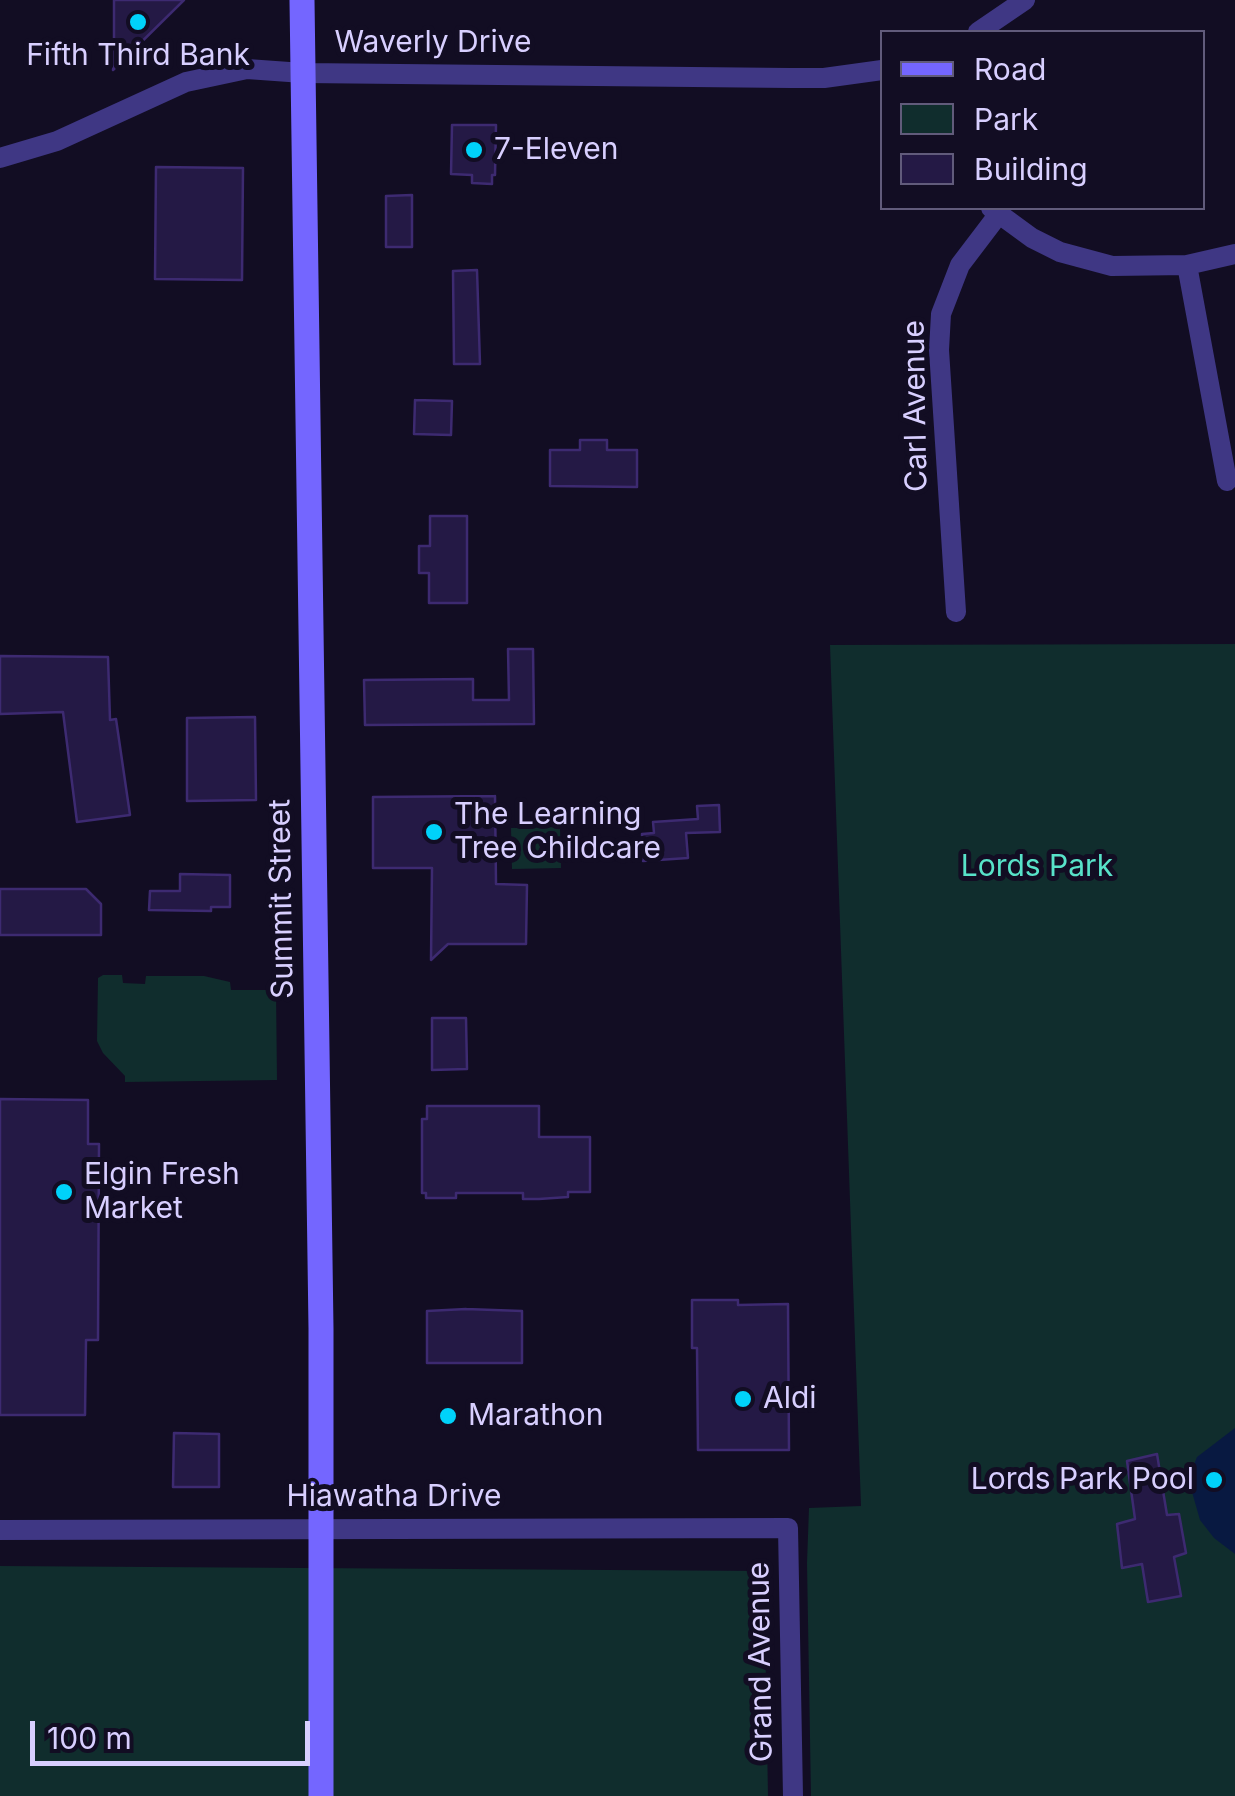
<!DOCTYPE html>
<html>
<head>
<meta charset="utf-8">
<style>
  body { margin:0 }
  #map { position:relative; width:1235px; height:1796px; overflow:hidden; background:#120d23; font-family:Inter,sans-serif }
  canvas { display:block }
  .legend { position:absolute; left:880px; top:30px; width:325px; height:180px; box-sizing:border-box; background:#120d23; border:2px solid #615b7b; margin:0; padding:12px 18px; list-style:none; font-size:30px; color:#d8cfff }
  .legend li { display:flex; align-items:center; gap:20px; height:50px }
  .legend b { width:50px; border:2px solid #615b7b }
  .scale { position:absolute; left:30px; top:1721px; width:280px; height:45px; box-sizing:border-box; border:5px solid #d8cfff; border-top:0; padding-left:12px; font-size:30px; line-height:35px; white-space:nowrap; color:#d8cfff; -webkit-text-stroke:8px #120d23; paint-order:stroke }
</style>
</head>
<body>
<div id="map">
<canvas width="1235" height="1796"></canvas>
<ul class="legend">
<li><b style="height:12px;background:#7466ff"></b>Road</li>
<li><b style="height:28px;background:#102d2d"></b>Park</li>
<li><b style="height:28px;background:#241945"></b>Building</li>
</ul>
<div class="scale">100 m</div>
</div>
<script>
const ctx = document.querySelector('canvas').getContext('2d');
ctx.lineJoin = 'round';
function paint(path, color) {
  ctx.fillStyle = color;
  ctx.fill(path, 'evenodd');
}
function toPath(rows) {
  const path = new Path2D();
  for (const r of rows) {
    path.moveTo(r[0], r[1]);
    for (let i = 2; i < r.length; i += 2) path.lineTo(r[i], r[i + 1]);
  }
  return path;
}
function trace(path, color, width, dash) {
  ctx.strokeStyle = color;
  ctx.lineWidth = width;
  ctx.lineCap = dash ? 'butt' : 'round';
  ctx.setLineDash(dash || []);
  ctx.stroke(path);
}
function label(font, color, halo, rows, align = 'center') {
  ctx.font = font + ' Inter,sans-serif';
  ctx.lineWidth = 10;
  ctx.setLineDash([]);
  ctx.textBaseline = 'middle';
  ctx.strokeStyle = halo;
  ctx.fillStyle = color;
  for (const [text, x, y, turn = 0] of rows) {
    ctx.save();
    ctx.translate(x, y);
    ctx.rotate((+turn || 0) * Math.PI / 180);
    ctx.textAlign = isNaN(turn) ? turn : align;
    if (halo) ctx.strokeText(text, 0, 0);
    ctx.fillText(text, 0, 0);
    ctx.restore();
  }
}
paint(toPath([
  [1235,644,1235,1796,811,1796,807,1563,809,1508,861,1506,830,645],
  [560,827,561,868,512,869,511,828],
  [103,975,122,975,123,983,145,984,146,976,204,976,230,982,231,990,276,990,277,1080,125,1082,125,1076,103,1053,97,1041,98,978],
  [0,1566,764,1571,768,1796,0,1796]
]), '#102d2d');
paint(toPath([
  [1235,1428,1235,1554,1214,1538,1200,1520,1192,1492,1193,1467,1197,1457]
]), '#081941');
const building = toPath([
  [114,0,184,0,113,70,114,44,114,0],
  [452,125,496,125,495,175,492,175,492,184,472,183,472,175,451,174,452,125],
  [156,167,243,168,242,280,155,279,156,167],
  [412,195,412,247,386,247,386,196,412,195],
  [477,270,480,364,454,364,453,271,477,270],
  [415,400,452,401,451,435,414,434,415,400],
  [580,440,607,440,607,450,637,450,637,487,550,486,550,450,580,450,580,440],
  [430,516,467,516,467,603,429,603,429,573,419,573,419,546,430,546,430,516],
  [508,649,533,649,534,724,365,725,364,680,473,679,473,700,509,700,508,649],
  [0,656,108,657,110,720,116,719,130,815,77,822,63,712,0,714,0,656],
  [255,717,256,800,187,801,187,718,255,717],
  [495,796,496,884,527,885,526,944,448,944,431,960,432,868,373,868,373,797,495,796],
  [719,805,720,832,686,833,688,858,643,861,642,834,654,833,653,822,698,819,697,806,719,805],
  [180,874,230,875,230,907,211,907,211,911,149,910,150,891,180,891,180,874],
  [0,889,86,889,101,904,101,935,0,935,0,889],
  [432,1018,466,1018,467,1069,432,1070,432,1018],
  [0,1099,88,1100,88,1144,99,1144,98,1340,86,1340,85,1415,0,1415,0,1099],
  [427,1106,539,1106,539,1137,590,1137,590,1192,568,1192,568,1197,539,1199,523,1199,523,1193,456,1193,456,1198,426,1198,426,1193,422,1193,422,1119,427,1119,427,1106],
  [692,1300,738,1300,738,1305,788,1304,789,1450,698,1450,697,1348,692,1348,692,1300],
  [466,1309,522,1311,522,1363,427,1363,427,1311,466,1309],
  [174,1433,219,1434,219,1487,173,1487,174,1433],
  [1157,1454,1167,1515,1179,1514,1186,1553,1174,1557,1181,1596,1148,1602,1142,1564,1122,1568,1117,1524,1135,1519,1127,1461,1157,1454]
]);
paint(building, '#241945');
trace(building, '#3d2a71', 2.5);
trace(toPath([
  [978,32,1025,0],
  [0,158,57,141,186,82,247,69,303,73,790,78,824,78,882,70],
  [991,208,1032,238,1060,252,1112,266,1187,265,1235,254],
  [1187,265,1227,481],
  [956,612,939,350,941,314,960,265,998,215],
  [0,1530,788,1528,793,1796]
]), '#3f3784', 20);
trace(toPath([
  [302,0,321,1328,321,1796]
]), '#7466ff', 25);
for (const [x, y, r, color] of [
  [138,22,10,"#00d2fa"],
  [474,150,10,"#00d2fa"],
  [434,832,10,"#00d2fa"],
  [64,1192,10,"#00d2fa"],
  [743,1399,10,"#00d2fa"],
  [448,1416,10,"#00d2fa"],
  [1214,1480,10,"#00d2fa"]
]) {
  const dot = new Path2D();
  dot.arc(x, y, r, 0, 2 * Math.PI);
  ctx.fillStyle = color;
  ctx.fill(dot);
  trace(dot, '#120d23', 4);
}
label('30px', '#d8cfff', '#120d23', [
  ["Waverly Drive",433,43],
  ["Carl Avenue",916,406,-91],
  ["Summit Street",282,899,-91],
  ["Hiawatha Drive",394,1497],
  ["Grand Avenue",761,1662,-91]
]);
label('30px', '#d8cfff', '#120d23', [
  ["Fifth Third Bank",138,56,"center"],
  ["7-Eleven",494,150],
  ["The Learning",454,815],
  ["Tree Childcare",454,849],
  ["Elgin Fresh",84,1175],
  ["Market",84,1209],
  ["Aldi",763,1399],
  ["Marathon",468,1416],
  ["Lords Park Pool",1194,1480,"right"]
], 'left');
label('30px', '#58e3c9', '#120d23', [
  ["Lords Park",1037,867]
]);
</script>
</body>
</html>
